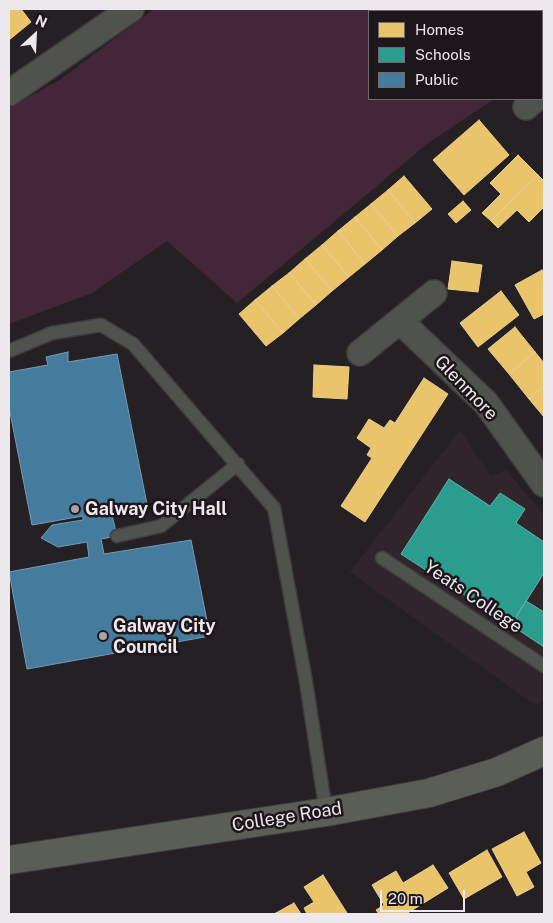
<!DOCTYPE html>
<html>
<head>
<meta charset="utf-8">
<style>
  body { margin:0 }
  #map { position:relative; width:553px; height:923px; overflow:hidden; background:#252023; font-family:"Public Sans",sans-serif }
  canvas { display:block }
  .frame { position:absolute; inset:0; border:10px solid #ede8eb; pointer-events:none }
  .legend { position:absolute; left:368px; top:10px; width:175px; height:90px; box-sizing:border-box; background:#1d161a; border:1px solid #706a6e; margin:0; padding:6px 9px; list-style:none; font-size:15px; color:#ede8eb }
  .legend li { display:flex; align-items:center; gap:10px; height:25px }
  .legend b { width:25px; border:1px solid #706a6e }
  .north { position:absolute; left:10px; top:10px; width:50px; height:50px; -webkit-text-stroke:4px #1d161a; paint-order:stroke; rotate:25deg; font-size:14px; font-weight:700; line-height:20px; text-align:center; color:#ede8eb }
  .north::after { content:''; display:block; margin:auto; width:18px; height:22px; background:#ede8eb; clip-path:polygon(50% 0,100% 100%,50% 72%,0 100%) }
  .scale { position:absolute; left:380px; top:890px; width:85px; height:22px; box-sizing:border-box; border:2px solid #ede8eb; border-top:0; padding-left:6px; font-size:15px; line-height:18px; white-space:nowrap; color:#ede8eb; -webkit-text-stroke:4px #1d161a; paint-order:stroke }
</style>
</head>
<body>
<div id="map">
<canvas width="553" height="923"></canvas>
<div class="frame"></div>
<ul class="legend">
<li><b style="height:14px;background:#e9c46a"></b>Homes</li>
<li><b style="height:14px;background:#2a9d8f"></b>Schools</li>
<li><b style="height:14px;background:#457b9d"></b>Public</li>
</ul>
<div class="north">N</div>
<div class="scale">20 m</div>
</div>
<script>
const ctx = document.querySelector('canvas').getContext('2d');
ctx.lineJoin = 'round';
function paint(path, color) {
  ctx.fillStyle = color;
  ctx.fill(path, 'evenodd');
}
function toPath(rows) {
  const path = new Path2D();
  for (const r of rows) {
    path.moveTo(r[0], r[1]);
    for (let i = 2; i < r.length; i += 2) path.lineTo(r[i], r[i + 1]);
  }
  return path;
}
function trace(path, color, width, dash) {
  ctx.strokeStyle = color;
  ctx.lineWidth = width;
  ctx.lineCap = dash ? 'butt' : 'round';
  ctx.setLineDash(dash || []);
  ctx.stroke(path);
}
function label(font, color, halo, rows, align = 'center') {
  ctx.font = font + ' "Public Sans",sans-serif';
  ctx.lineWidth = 5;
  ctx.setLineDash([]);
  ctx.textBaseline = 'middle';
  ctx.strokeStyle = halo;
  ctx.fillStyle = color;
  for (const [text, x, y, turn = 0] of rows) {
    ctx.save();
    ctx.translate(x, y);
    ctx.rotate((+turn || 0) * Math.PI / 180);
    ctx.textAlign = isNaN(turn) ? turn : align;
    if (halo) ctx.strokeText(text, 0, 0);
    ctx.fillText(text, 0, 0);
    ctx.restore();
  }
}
paint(toPath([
  [460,430,491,476,507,470,544,516,544,701,535,705,350,572]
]), '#31252c');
paint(toPath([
  [154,9,544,9,544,60,542,62,542,11,369,11,369,99,494,99,427,144,237,303,167,241,92,293,9,324,9,108,61,79]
]), '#432739');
const homes = toPath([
  [9,9,21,9,31,22,9,40,9,9],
  [479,120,509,155,464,195,433,160,479,120],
  [518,155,538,175,491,221,482,213,501,194,490,183,518,155],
  [538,175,544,181,544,207,529,222,517,210,498,228,491,221,538,175],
  [404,176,432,209,415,223,388,190,404,176],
  [388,190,415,223,398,236,371,204,388,190],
  [463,201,471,210,456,223,448,214,463,201],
  [371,204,398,236,382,250,355,217,371,204],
  [355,217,382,250,365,264,338,231,355,217],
  [338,231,365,264,349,277,322,245,338,231],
  [322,245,349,277,332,291,305,259,322,245],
  [305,259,332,291,316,305,289,273,305,259],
  [452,261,482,265,478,292,448,289,452,261],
  [542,270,544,275,544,314,534,319,515,285,542,270],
  [289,273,316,305,299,319,272,286,289,273],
  [272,286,299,319,283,333,255,300,272,286],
  [501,291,519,315,478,347,460,323,501,291],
  [255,300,283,333,266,346,239,314,255,300],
  [515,327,535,352,509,374,488,349,515,327],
  [535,352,544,363,544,386,529,399,509,374,535,352],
  [314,365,349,367,347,399,313,397,314,365],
  [424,378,448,394,365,522,341,506,372,458,367,455,371,448,357,438,369,419,384,428,390,420,395,423,424,378],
  [544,386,544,417,529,399,544,386],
  [524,832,541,863,526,872,534,887,517,896,492,849,524,832],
  [487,850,502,877,464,899,449,873,487,850],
  [433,865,448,888,406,914,379,914,376,910,384,905,372,885,396,871,403,883,433,865],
  [323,875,347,913,344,914,307,914,304,908,314,902,304,887,323,875],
  [294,903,301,914,274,914,294,903]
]);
paint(homes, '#e9c46a');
trace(homes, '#eacf91', 1);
const schools = toPath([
  [449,479,490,506,500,493,525,509,516,523,544,542,544,573,511,625,401,554,449,479],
  [526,601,544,612,544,647,511,625,526,601]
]);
paint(schools, '#2a9d8f');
trace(schools, '#64b4ab', 1);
const public = toPath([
  [68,352,68,362,117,354,147,504,97,513,97,517,112,515,117,536,101,539,104,554,191,540,210,636,27,669,9,572,89,557,87,542,58,547,41,538,52,525,83,520,83,516,32,525,9,407,9,372,48,365,46,357,68,352]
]);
paint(public, '#457b9d');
trace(public, '#779cb4', 1);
const service = toPath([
  [9,351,52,333,101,325,133,344,274,508,306,682,326,812],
  [117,536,161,526,238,464],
  [382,558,544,666]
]);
const minor = toPath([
  [9,93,131,9],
  [526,107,535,99],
  [400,321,486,403,544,484],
  [360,353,434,293]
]);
const secondary = toPath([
  [9,860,326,812,429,793,497,772,544,751]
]);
trace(service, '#403d3f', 15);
trace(minor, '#403d3f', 28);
trace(secondary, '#403d3f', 30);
trace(service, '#50524d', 12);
trace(minor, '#50524d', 25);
trace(secondary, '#5b5e56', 28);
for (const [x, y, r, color] of [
  [75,509,5,"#a7a2a5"],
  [103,636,5,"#a7a2a5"]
]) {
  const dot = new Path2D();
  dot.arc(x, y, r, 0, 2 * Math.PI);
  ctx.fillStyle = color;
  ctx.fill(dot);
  trace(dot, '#1d161a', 2);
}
label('18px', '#ede8eb', '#1d161a', [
  ["Glenmore",466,388,46],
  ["Yeats College",473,597,34],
  ["College Road",287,817,-9]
]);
label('bold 18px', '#ede8eb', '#1d161a', [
  ["Galway City Hall",85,509],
  ["Galway City",113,626],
  ["Council",113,647]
], 'left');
</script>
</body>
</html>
